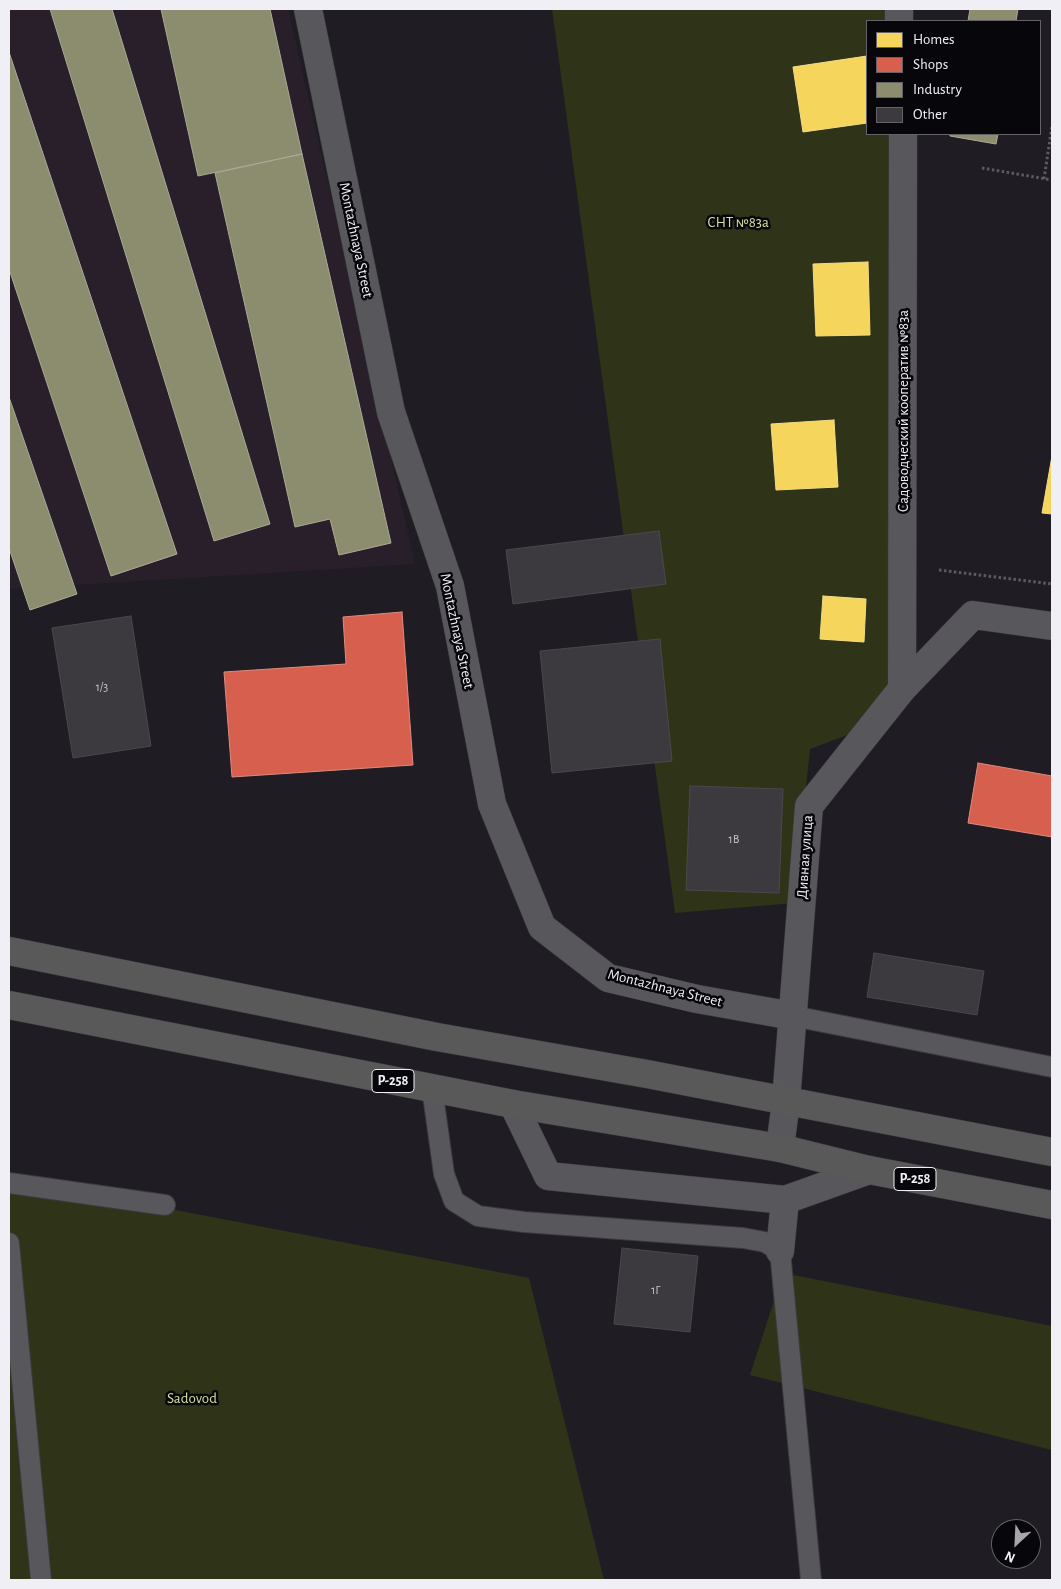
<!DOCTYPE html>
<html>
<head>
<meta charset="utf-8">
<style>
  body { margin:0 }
  #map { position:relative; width:1061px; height:1589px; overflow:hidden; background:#1f1d23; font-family:"Alegreya Sans",sans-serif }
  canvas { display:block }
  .frame { position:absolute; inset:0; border:10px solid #f1eff6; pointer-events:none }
  .legend { position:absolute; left:866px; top:20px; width:175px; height:115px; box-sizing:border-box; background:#07060a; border:1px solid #656368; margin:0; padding:6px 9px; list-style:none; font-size:15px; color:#f1eff6 }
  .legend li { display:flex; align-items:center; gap:10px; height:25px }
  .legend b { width:25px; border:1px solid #656368 }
  .north { position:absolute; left:991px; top:1519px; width:50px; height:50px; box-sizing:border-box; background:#07060a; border:1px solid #656368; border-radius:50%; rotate:205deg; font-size:14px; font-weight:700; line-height:20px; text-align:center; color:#f1eff6 }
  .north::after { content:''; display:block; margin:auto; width:18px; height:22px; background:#a8a6ac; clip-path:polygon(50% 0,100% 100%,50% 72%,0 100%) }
</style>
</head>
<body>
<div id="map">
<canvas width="1061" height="1589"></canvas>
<div class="frame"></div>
<ul class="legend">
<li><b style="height:14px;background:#f6d55c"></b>Homes</li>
<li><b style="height:14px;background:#d6604d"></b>Shops</li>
<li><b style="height:14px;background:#8c8c6e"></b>Industry</li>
<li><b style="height:14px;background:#3d3a3f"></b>Other</li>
</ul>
<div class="north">N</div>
</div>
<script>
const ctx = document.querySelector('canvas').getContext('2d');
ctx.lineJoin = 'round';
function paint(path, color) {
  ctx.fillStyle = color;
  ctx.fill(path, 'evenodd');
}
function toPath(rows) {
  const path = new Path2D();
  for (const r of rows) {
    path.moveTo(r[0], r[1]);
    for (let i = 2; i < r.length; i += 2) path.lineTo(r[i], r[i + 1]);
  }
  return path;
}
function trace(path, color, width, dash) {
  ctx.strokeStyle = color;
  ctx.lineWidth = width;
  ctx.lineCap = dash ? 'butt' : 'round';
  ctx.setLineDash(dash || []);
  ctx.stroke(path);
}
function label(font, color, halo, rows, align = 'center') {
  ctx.font = font + ' "Alegreya Sans",sans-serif';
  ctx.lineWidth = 5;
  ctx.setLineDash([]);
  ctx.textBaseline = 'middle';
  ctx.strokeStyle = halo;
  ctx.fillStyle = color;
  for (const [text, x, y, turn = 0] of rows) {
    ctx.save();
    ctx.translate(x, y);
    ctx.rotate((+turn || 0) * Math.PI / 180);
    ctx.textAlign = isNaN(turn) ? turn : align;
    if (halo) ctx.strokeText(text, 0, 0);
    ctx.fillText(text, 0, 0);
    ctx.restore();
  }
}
paint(toPath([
  [9,9,288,9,415,564,9,589]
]), '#291f2a');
paint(toPath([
  [552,9,887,9,888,21,867,21,867,134,894,134,895,717,810,749,794,903,675,913],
  [9,1178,529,1278,604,1580,9,1580],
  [783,1273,1052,1326,1052,1450,750,1375]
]), '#2f3419');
const homes = toPath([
  [867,56,867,123,803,132,793,67,867,56],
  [868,262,870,335,816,336,813,264,868,262],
  [834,420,838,487,776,490,771,424,834,420],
  [1052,456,1052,514,1042,513,1052,456],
  [823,596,866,599,864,642,820,639,823,596]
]);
paint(homes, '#f6d55c');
trace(homes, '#f4dd8a', 1);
const shops = toPath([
  [402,612,413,765,232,777,224,672,346,664,343,617,402,612],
  [978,763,1052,776,1052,837,968,823,978,763]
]);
paint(shops, '#d6604d');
trace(shops, '#de8b80', 1);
const industry = toPath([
  [50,9,112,9,270,524,214,541,50,9],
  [161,9,270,9,302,154,198,176,161,9],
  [970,9,1018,9,1016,21,968,21,970,9],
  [9,52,177,554,111,576,9,269,9,52],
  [950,134,998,134,996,144,950,136,950,134],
  [302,154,391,543,339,555,330,519,295,527,215,173,302,154],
  [9,397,77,594,30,610,9,548,9,397]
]);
paint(industry, '#8c8c6e');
trace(industry, '#aaaa97', 1);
const building = toPath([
  [659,531,666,584,513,604,506,550,659,531],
  [131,616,151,746,73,758,52,628,131,616],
  [660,639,672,761,552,773,540,651,660,639],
  [690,786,783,789,779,893,686,890,690,786],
  [874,953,984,971,977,1015,867,997,874,953],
  [622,1248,698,1256,690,1332,614,1324,622,1248]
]);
paint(building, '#3d3a3f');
trace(building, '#4b484c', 1);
const lane = toPath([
  [793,1016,1052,1067],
  [432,1088,444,1174,454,1201,478,1216,524,1222,743,1238,765,1242,780,1251,811,1580],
  [9,1183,165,1205],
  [9,1243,41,1580]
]);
const street = toPath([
  [308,9,391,412,450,586,492,804,542,927,608,978,697,999,793,1016],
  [899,9,899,21],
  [902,689,903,134],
  [513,1104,548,1176,785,1200,869,1170],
  [780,1148,786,1101,809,806,902,689,973,615,1052,626],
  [780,1251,785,1200]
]);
const primary = toPath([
  [9,951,437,1037,647,1074,1052,1152],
  [9,1005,513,1104,780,1148,869,1170,1052,1205]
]);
trace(lane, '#3b3a3e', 22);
trace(street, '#3b3a3e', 29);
trace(primary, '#3b3a3e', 29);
trace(toPath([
  [982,168,1052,180],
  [1044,179,1052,126],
  [939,570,1052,584]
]), '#5c5b5e', 3, [2.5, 2.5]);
trace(lane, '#58575b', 20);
trace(street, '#58575b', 28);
trace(primary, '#595959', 28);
label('12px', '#c4c2c8', null, [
  ["1/3",102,687],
  ["1В",734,839],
  ["1Г",656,1290]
]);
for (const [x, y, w] of [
  [393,1081,42],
  [915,1179,42]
]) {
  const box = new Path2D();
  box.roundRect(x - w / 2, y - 11.5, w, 23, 4);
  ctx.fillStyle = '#07060a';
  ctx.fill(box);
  trace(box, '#f1eff6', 1);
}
label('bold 14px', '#f1eff6', null, [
  ["Р-258",393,1081],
  ["Р-258",915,1179]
]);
label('15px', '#d0e09e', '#07060a', [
  ["СНТ №83а",738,222],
  ["Sadovod",192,1398]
]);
label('15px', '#f1eff6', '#07060a', [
  ["Montazhnaya Street",356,240,78],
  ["Садоводческий кооператив №83а",903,411,-90],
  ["Montazhnaya Street",457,631,78],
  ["Дивная улица",805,857,-86],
  ["Montazhnaya Street",665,988,14]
]);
</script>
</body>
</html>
